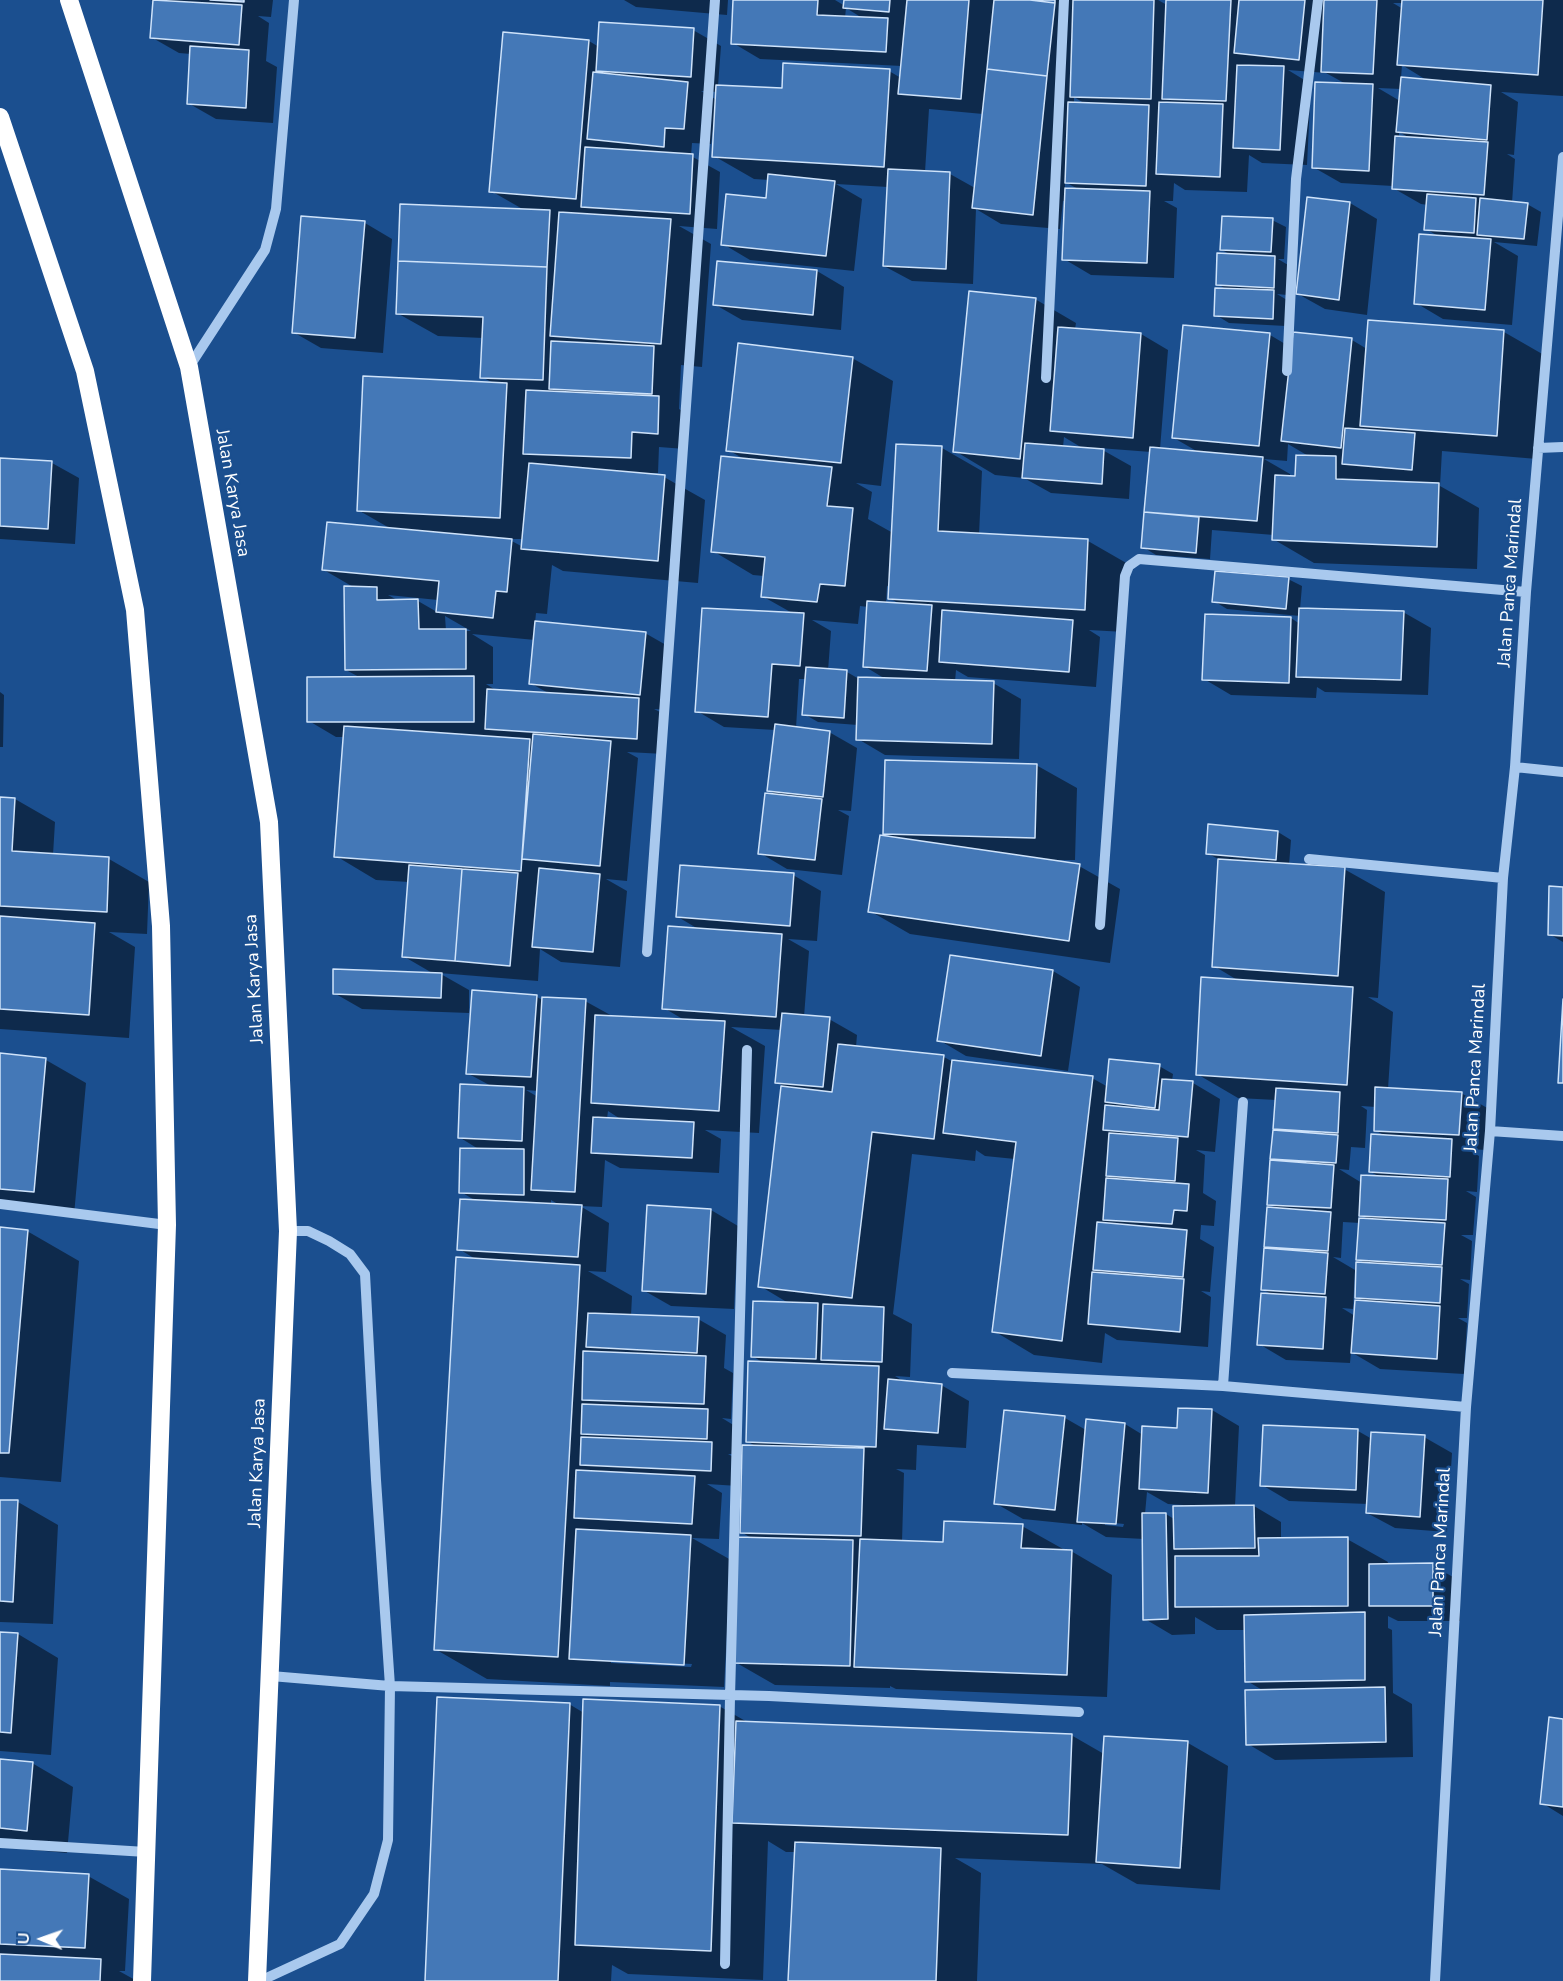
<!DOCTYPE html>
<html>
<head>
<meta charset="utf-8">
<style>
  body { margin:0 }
  #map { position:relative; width:1563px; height:1981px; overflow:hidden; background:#1b4f8f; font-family:"Nunito Sans",sans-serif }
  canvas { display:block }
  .north { position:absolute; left:12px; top:1909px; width:60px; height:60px; -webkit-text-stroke:4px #1b4f8f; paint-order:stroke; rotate:272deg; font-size:16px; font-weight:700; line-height:24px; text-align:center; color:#fff }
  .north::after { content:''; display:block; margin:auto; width:21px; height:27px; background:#fff; clip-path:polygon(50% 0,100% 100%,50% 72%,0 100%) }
</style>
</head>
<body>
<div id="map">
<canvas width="1563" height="1981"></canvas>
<div class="north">U</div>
</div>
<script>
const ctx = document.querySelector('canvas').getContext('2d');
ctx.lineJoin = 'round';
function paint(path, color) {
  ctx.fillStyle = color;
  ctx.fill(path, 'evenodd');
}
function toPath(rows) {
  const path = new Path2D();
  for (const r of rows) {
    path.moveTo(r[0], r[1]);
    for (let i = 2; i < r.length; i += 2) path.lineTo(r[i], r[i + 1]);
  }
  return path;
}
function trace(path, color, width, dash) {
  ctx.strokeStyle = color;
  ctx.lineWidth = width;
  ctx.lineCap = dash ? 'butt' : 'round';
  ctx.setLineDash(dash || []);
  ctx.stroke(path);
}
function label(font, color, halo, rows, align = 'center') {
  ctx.font = font + ' "Nunito Sans",sans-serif';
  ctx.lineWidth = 4.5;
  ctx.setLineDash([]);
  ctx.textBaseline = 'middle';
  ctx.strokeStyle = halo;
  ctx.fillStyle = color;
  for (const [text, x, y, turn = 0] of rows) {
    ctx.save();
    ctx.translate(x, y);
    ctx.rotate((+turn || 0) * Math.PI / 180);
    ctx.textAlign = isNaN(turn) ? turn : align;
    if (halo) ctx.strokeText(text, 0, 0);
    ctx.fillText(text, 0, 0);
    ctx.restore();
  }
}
paint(toPath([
  [151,0,273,0,271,17,258,16,269,23,266,61,277,67,273,123,216,119,188,103,191,54,179,53,151,37,154,2],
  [624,0,728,0,727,15,636,7],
  [735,0,835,0,845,6,845,0,1158,0,1167,5,1167,0,1563,0,1563,96,1501,92,1518,102,1514,155,1507,154,1515,159,1512,203,1527,204,1541,212,1537,246,1494,242,1518,256,1512,325,1443,319,1416,303,1438,236,1426,229,1428,205,1421,204,1393,188,1393,186,1341,183,1313,167,1346,84,1326,73,1288,70,1311,84,1307,165,1262,163,1249,155,1247,192,1185,190,1174,183,1173,201,1164,201,1177,208,1174,278,1091,275,1064,259,1066,201,1063,201,1060,229,1001,224,976,209,973,284,912,281,884,266,888,187,836,184,862,199,854,271,750,260,723,244,767,200,769,180,754,179,714,156,715,130,713,129,711,144,692,143,691,156,720,172,717,229,679,226,711,244,702,367,681,365,679,409,686,413,685,449,659,447,658,473,651,473,651,476,664,477,705,500,698,583,563,571,552,565,547,614,536,613,535,623,645,633,673,649,667,710,654,709,666,715,664,754,627,752,638,758,627,881,606,879,627,891,620,967,561,962,540,949,538,981,439,973,469,990,469,1013,362,1009,334,993,434,974,403,956,409,882,376,880,336,856,344,737,336,737,309,721,361,678,346,670,355,588,324,570,393,530,358,510,495,384,482,377,483,338,438,336,397,313,526,211,491,191,589,41,599,47,693,30,721,46,718,86,783,90,889,71,901,78,902,66,760,59,733,43],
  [1393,3,1404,3,1403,9],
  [846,8,864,19,845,18],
  [1402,65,1428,81,1401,78],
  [1378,88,1401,89,1400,101],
  [701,91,717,92,717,100],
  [1074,97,1087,105,1074,104],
  [929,109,983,114,975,188,950,174,925,172],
  [1399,132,1410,138,1399,138],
  [1065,182,1080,190,1065,189],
  [508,539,523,539,523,547],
  [388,595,438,600,437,612,418,601,399,601],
  [445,616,471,631,446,631],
  [472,634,535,640,530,683,550,694,497,691,486,684,493,684,493,647],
  [1350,203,1377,219,1367,315,1325,309,1298,294],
  [1272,220,1286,227,1284,259,1278,259,1288,265,1287,295,1277,294,1287,300,1286,326,1229,323,1216,315,1227,290,1218,284,1231,255,1222,250],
  [365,223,392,239,383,353,321,348,293,332],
  [817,271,844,287,841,330,742,320,714,304],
  [1035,299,1076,323,1075,329,1141,334,1168,350,1160,449,1200,453,1174,438,1184,326,1270,335,1292,348,1294,333,1352,340,1367,349,1504,332,1544,355,1537,459,1442,451,1440,486,1479,508,1477,569,1314,563,1273,539,1274,535,1212,530,1210,559,1156,555,1143,547,1151,452,1099,448,1131,466,1129,499,1051,493,1024,478,995,475,955,451],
  [1064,437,1084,449,1063,447],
  [1288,444,1310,457,1297,478,1290,477,1290,474,1264,459,1287,461],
  [852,358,893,381,881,486,856,483,872,492,868,519,893,533,942,448,982,471,979,535,1088,541,1128,564,1125,632,1089,630,1100,637,1096,687,968,677,956,670,955,682,993,683,1021,699,1019,759,885,755,858,739,858,725,818,722,804,714,806,679,799,679,796,728,829,732,857,748,851,811,838,810,849,816,842,875,787,869,760,853,779,796,768,790,775,730,724,727,697,711,794,614,762,596,764,576,753,575,713,551,746,460,728,450],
  [887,586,890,587,889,598,900,604,886,603],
  [860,606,868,607,864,666,887,680,859,679,847,672,828,671,831,631,812,620,858,624],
  [0,459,52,463,79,478,75,544,0,539],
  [1288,579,1302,586,1300,609,1403,612,1431,628,1428,695,1325,692,1317,687,1316,698,1231,695,1204,679,1291,618,1300,624,1300,616,1227,609,1214,601],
  [0,692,4,695,3,747,0,747],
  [1036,765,1077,788,1075,860,1055,860,1054,862,1079,866,1120,889,1110,963,910,934,870,911,894,838,884,833],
  [0,798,15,799,55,822,53,855,109,859,149,882,147,934,109,932,135,947,129,1038,0,1029],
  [1278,832,1291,840,1289,865,1344,869,1385,892,1378,998,1368,997,1393,1012,1388,1089,1461,1093,1489,1109,1487,1150,1467,1149,1479,1156,1477,1192,1466,1191,1476,1197,1473,1235,1461,1235,1472,1241,1470,1280,1460,1279,1469,1284,1467,1318,1458,1318,1467,1323,1464,1374,1380,1369,1351,1352,1350,1363,1286,1360,1259,1344,1273,1295,1262,1289,1273,1250,1265,1246,1278,1209,1268,1204,1280,1162,1272,1158,1281,1132,1274,1129,1276,1100,1238,1098,1197,1074,1239,981,1214,966,1220,860,1207,853],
  [1361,1106,1376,1107,1375,1130,1387,1137,1371,1172,1380,1177,1362,1183,1339,1169,1349,1170,1351,1147,1365,1148,1367,1110],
  [1359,1214,1370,1220,1358,1220],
  [1343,1222,1360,1223,1358,1259,1366,1264,1357,1297,1365,1302,1355,1316,1342,1308,1353,1309,1355,1270,1333,1257,1341,1258],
  [793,875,821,891,817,941,788,939,809,951,804,1017,829,1019,857,1035,856,1047,944,1057,953,1062,1092,1078,1108,1087,1159,1066,1173,1074,1172,1081,1193,1083,1220,1099,1215,1152,1196,1150,1205,1155,1203,1193,1216,1201,1214,1226,1201,1225,1200,1239,1214,1247,1210,1292,1201,1291,1211,1297,1208,1347,1117,1340,1105,1333,1102,1363,1034,1355,994,1331,1015,1159,985,1156,976,1150,975,1161,912,1154,893,1314,912,1324,910,1377,895,1376,905,1382,941,1385,969,1401,966,1448,917,1445,916,1470,896,1469,904,1473,902,1542,945,1544,1022,1526,1063,1549,1063,1551,1071,1551,1112,1575,1107,1697,896,1689,890,1686,890,1688,775,1685,735,1662,753,1539,741,1532,757,1447,747,1441,764,1363,752,1356,790,1304,760,1286,788,1089,777,1082,782,1030,731,1027,765,1046,759,1133,705,1130,721,1139,719,1173,620,1168,605,1160,602,1207,580,1206,609,1223,606,1272,588,1271,632,1296,631,1316,698,1319,726,1335,724,1368,733,1373,731,1419,722,1418,735,1426,734,1454,728,1454,739,1460,738,1486,707,1484,722,1493,719,1539,692,1538,731,1560,724,1687,610,1682,610,1686,487,1679,435,1649,477,1260,459,1249,476,1201,461,1192,480,1150,459,1137,493,1087,467,1073,537,997,544,1001,585,1001,614,1017,686,1021,664,1008,700,930,678,917],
  [526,1090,538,1091,538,1097],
  [608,1111,622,1120,607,1119],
  [551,1200,561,1206,551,1205],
  [611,1660,692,1664,691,1667,611,1663],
  [1563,888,1563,942,1549,934],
  [1053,971,1080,987,1068,1071,966,1056,939,1040],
  [0,1055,46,1060,86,1083,74,1215,0,1208],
  [711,1210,738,1226,734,1309,671,1306,643,1290],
  [0,1229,27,1231,79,1261,61,1482,0,1477],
  [1180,1409,1212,1410,1239,1426,1235,1506,1254,1506,1281,1522,1281,1539,1347,1539,1388,1562,1388,1565,1432,1565,1460,1581,1460,1621,1398,1621,1388,1616,1388,1628,1392,1630,1393,1693,1412,1704,1413,1757,1275,1760,1248,1744,1264,1691,1247,1681,1246,1630,1217,1630,1195,1617,1195,1634,1172,1635,1145,1619,1144,1539,1106,1537,1082,1523,1082,1525,1023,1519,995,1503,1005,1411,1065,1418,1086,1430,1125,1424,1143,1435,1178,1430],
  [1147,1492,1168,1504,1183,1505,1183,1507,1174,1519,1166,1514,1145,1514],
  [1105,1522,1124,1524,1123,1527,1105,1525],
  [1265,1427,1358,1431,1372,1439,1424,1437,1452,1453,1447,1532,1395,1528,1367,1513,1368,1504,1289,1501,1262,1485],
  [0,1501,18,1502,58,1525,53,1624,0,1622],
  [0,1633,18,1634,58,1658,51,1755,0,1751],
  [569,1704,584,1713,719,1706,749,1723,1071,1735,1104,1754,1188,1743,1228,1766,1220,1890,1137,1884,1102,1864,955,1858,981,1873,977,1981,790,1981,796,1852,786,1852,768,1841,763,1980,628,1974,612,1965,611,1981,426,1981],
  [1563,1720,1563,1816,1542,1803],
  [0,1760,32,1763,73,1787,67,1853,0,1847],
  [0,1871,88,1876,129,1899,125,1971,119,1971,137,1981,0,1981]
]), '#0007');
const building = toPath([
  [153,0,242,5,239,45,150,38,153,0],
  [210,0,244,0,244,2,210,0],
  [733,0,818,0,817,15,888,18,886,52,731,44,733,0],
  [844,0,890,0,889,12,843,8,844,0],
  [907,0,969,0,961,99,898,94,907,0],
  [994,0,1030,0,1055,3,1047,76,987,69,994,0],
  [1030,0,1055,0,1055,3,1030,0],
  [1073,0,1154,0,1151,99,1070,97,1073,0],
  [1166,0,1231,0,1226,101,1162,99,1166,0],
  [1239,0,1305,0,1299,60,1234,53,1239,0],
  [1324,0,1377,0,1373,74,1321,72,1324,0],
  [1402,0,1543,0,1538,75,1397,65,1402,0],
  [599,22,694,28,691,77,596,71,599,22],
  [503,32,589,40,576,199,489,192,503,32],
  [190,46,249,50,246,108,187,104,190,46],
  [783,63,890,69,884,167,712,157,716,85,782,88,783,63],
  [1237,65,1284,66,1280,150,1233,148,1237,65],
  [987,69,1047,76,1033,215,972,208,987,69],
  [593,72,688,82,684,129,665,128,664,147,587,139,593,72],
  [1401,77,1491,85,1487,140,1396,132,1401,77],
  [1315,82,1373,84,1369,171,1312,168,1315,82],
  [1068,102,1149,105,1146,186,1065,183,1068,102],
  [1159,102,1223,104,1220,177,1156,174,1159,102],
  [1395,136,1488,142,1484,195,1392,189,1395,136],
  [585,147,693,154,690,214,581,207,585,147],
  [888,169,950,172,946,269,883,266,888,169],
  [768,174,835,181,826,256,721,245,726,194,766,198,768,174],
  [1065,188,1150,191,1147,263,1062,260,1065,188],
  [1427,194,1476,198,1474,233,1424,230,1427,194],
  [1307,197,1350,202,1339,300,1296,294,1307,197],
  [1480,198,1528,203,1524,239,1477,235,1480,198],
  [400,204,550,210,547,267,398,261,400,204],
  [559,212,671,219,661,344,550,336,559,212],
  [301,216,365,221,355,338,292,333,301,216],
  [1222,216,1273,218,1271,252,1220,250,1222,216],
  [1419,234,1491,239,1485,310,1414,304,1419,234],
  [1217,253,1275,256,1274,288,1216,285,1217,253],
  [398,261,547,267,543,380,480,378,483,317,396,314,398,261],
  [717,261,817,270,813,315,713,305,717,261],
  [1215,288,1274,290,1273,319,1214,316,1215,288],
  [969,291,1036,298,1020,459,953,452,969,291],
  [1368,320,1504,330,1497,436,1360,426,1368,320],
  [1183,325,1270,333,1259,446,1172,438,1183,325],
  [1058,327,1141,333,1133,438,1050,431,1058,327],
  [1293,332,1352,338,1341,448,1281,441,1293,332],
  [551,341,654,346,652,394,549,389,551,341],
  [738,343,853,357,841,463,726,451,738,343],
  [363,376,507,383,500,518,357,511,363,376],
  [526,390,659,396,658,434,632,432,631,458,523,454,526,390],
  [1345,428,1415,433,1412,470,1342,464,1345,428],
  [1025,443,1104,449,1102,484,1022,478,1025,443],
  [896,444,942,446,938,531,1088,539,1085,610,888,599,896,444],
  [1150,447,1263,457,1257,521,1144,512,1150,447],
  [1296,455,1336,456,1336,479,1439,483,1437,547,1272,540,1275,475,1295,476,1296,455],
  [721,456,832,467,827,506,853,508,845,586,820,584,817,602,761,597,765,557,711,552,721,456],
  [0,458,52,461,48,529,0,526,0,458],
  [529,463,665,475,658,561,521,549,529,463],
  [1144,512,1199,517,1196,553,1141,548,1144,512],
  [327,522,512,539,507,592,496,591,493,618,436,612,439,581,322,570,327,522],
  [1215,571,1289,577,1286,609,1212,602,1215,571],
  [344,586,377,587,377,600,418,599,419,629,466,629,466,669,345,670,344,586],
  [867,601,932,605,927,671,863,667,867,601],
  [702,608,804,613,800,666,772,664,768,717,695,712,702,608],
  [1299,608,1404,611,1401,680,1296,677,1299,608],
  [942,610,1073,620,1069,672,939,662,942,610],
  [1205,614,1291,617,1289,683,1202,680,1205,614],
  [535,621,646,632,640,695,529,684,535,621],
  [806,667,847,670,844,718,802,715,806,667],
  [474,676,474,722,307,722,307,677,474,676],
  [858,677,994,681,992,744,856,740,858,677],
  [487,689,639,698,637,739,485,729,487,689],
  [775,724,830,731,823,797,767,791,775,724],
  [344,726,530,739,521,871,334,857,344,726],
  [533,734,611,741,600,866,522,859,533,734],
  [885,760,1037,764,1035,838,883,834,885,760],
  [765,793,822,799,815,860,758,854,765,793],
  [0,797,15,798,12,851,109,857,107,912,0,906,0,797],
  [1208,824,1278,831,1276,860,1206,854,1208,824],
  [880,835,1080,864,1069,941,868,912,880,835],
  [1218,859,1345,867,1338,976,1212,967,1218,859],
  [409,865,462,869,455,961,402,957,409,865],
  [680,865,794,873,790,926,676,917,680,865],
  [539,868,600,874,593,952,532,947,539,868],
  [462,869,518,873,510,966,455,961,462,869],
  [1549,886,1563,887,1563,936,1548,935,1549,886],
  [0,916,95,923,89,1015,0,1009,0,916],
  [668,926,782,934,776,1017,662,1009,668,926],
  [950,955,1053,970,1041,1056,937,1041,950,955],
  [333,969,442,973,441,998,333,994,333,969],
  [1201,977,1353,987,1347,1085,1196,1075,1201,977],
  [472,990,537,995,531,1077,466,1074,472,990],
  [542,997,586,999,575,1192,531,1190,542,997],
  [1563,999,1563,1083,1558,1083,1563,999],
  [782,1013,830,1017,823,1087,775,1083,782,1013],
  [595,1015,725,1021,719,1111,591,1103,595,1015],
  [838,1044,944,1055,934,1139,872,1132,852,1298,758,1287,781,1086,832,1092,838,1044],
  [0,1053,46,1058,34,1192,0,1189,0,1053],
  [1109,1059,1160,1064,1155,1108,1105,1102,1109,1059],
  [952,1060,1093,1076,1062,1341,992,1332,1016,1142,943,1133,952,1060],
  [1162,1079,1193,1081,1188,1137,1103,1130,1105,1105,1159,1110,1162,1079],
  [460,1084,524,1087,522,1141,458,1138,460,1084],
  [1375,1087,1462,1092,1459,1135,1374,1131,1375,1087],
  [1276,1088,1340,1092,1338,1133,1273,1129,1276,1088],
  [593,1117,694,1122,692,1158,591,1153,593,1117],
  [1273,1130,1338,1135,1336,1163,1270,1159,1273,1130],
  [1109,1133,1178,1138,1175,1181,1106,1176,1109,1133],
  [1371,1134,1452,1139,1450,1177,1369,1172,1371,1134],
  [460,1148,524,1149,524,1195,459,1193,460,1148],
  [1270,1160,1334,1165,1331,1208,1267,1205,1270,1160],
  [1361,1175,1448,1179,1446,1220,1359,1216,1361,1175],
  [1106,1178,1189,1184,1187,1211,1174,1210,1172,1224,1103,1220,1106,1178],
  [460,1199,582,1205,578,1257,457,1250,460,1199],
  [647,1205,711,1209,706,1294,642,1291,647,1205],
  [1267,1207,1331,1212,1328,1251,1264,1247,1267,1207],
  [1359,1218,1445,1223,1442,1265,1356,1260,1359,1218],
  [1097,1222,1187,1230,1183,1277,1093,1270,1097,1222],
  [0,1227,28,1230,9,1453,0,1453,0,1227],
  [1264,1248,1328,1253,1325,1294,1261,1290,1264,1248],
  [456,1257,580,1265,558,1657,434,1650,456,1257],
  [1356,1262,1442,1267,1440,1303,1355,1298,1356,1262],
  [1092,1272,1184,1279,1180,1332,1088,1324,1092,1272],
  [1261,1293,1326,1297,1323,1349,1257,1345,1261,1293],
  [1355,1300,1440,1306,1437,1359,1351,1353,1355,1300],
  [753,1301,818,1303,816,1359,751,1357,753,1301],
  [823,1304,884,1307,882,1362,821,1360,823,1304],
  [588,1313,699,1317,697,1353,586,1347,588,1313],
  [583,1351,706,1356,704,1404,582,1400,583,1351],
  [748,1361,879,1366,876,1447,746,1442,748,1361],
  [888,1379,942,1384,938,1433,884,1429,888,1379],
  [582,1404,708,1409,707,1439,581,1434,582,1404],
  [1178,1408,1212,1409,1208,1493,1139,1489,1142,1426,1177,1428,1178,1408],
  [1004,1410,1065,1416,1055,1510,994,1504,1004,1410],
  [1086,1419,1125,1423,1116,1524,1077,1522,1086,1419],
  [1263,1425,1358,1429,1356,1490,1260,1486,1263,1425],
  [1371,1432,1425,1435,1420,1517,1366,1513,1371,1432],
  [581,1437,712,1442,711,1471,580,1465,581,1437],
  [742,1445,864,1448,861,1536,740,1533,742,1445],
  [576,1470,695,1476,692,1524,574,1518,576,1470],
  [0,1500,18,1500,13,1602,0,1601,0,1500],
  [1254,1505,1255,1548,1174,1549,1173,1506,1254,1505],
  [1142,1513,1166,1513,1168,1619,1143,1620,1142,1513],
  [944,1521,1023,1524,1021,1548,1072,1550,1067,1675,854,1667,860,1539,943,1542,944,1521],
  [576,1529,691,1535,684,1665,569,1659,576,1529],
  [737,1537,853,1540,850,1666,733,1663,737,1537],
  [1348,1537,1348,1606,1175,1607,1175,1556,1259,1556,1258,1538,1348,1537],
  [1433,1563,1433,1606,1369,1606,1369,1564,1433,1563],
  [1365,1612,1365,1680,1245,1682,1244,1615,1365,1612],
  [0,1632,18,1633,11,1733,0,1732,0,1632],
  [1385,1687,1386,1742,1246,1745,1245,1690,1385,1687],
  [437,1697,570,1703,558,1981,425,1981,437,1697],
  [583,1699,720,1705,711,1951,575,1945,583,1699],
  [1549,1717,1563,1719,1563,1807,1540,1804,1549,1717],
  [736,1721,1072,1734,1068,1835,732,1823,736,1721],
  [1104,1736,1188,1741,1180,1868,1096,1862,1104,1736],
  [0,1759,33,1762,27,1831,0,1828,0,1759],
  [795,1842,941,1848,936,1981,788,1981,795,1842],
  [0,1869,89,1874,85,1948,0,1944,0,1869],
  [0,1954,101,1959,100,1981,0,1981,0,1954]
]);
paint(building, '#4478b7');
trace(building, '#cfe3fa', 1.5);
trace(toPath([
  [189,367,265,250,276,209,294,0],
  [1287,371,1296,179,1318,0],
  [1046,378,1064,0],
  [1538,448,1563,447],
  [1515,767,1563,772],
  [1309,859,1503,878],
  [1100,925,1125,576,1129,566,1139,559,1526,592],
  [647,952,715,0],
  [1490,1131,1563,1136],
  [0,1204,167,1225],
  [952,1373,1223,1386,1466,1407],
  [1223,1386,1243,1102],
  [271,1676,390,1686,769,1696,1079,1712],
  [0,1843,146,1852],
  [725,1964,730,1697,747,1050],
  [260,1981,340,1944,374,1894,388,1840,390,1686,376,1480,365,1274,350,1254,329,1241,308,1231,288,1231],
  [1435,1981,1466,1407,1490,1131,1503,878,1515,767,1526,592,1563,157]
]), '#a9c9ee', 10);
trace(toPath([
  [69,0,189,367,269,822,288,1231,257,1981],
  [0,117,85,371,135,610,161,926,167,1225,142,1981]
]), '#fff', 18);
label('18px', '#fff', '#1b4f8f', [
  ["Jalan Karya Jasa",232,493,80],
  ["Jalan Panca Marindal",1511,583,-86],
  ["Jalan Karya Jasa",255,979,-93],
  ["Jalan Panca Marindal",1476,1068,-87],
  ["Jalan Karya Jasa",258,1463,-88],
  ["Jalan Panca Marindal",1441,1552,-87]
]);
</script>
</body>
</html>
